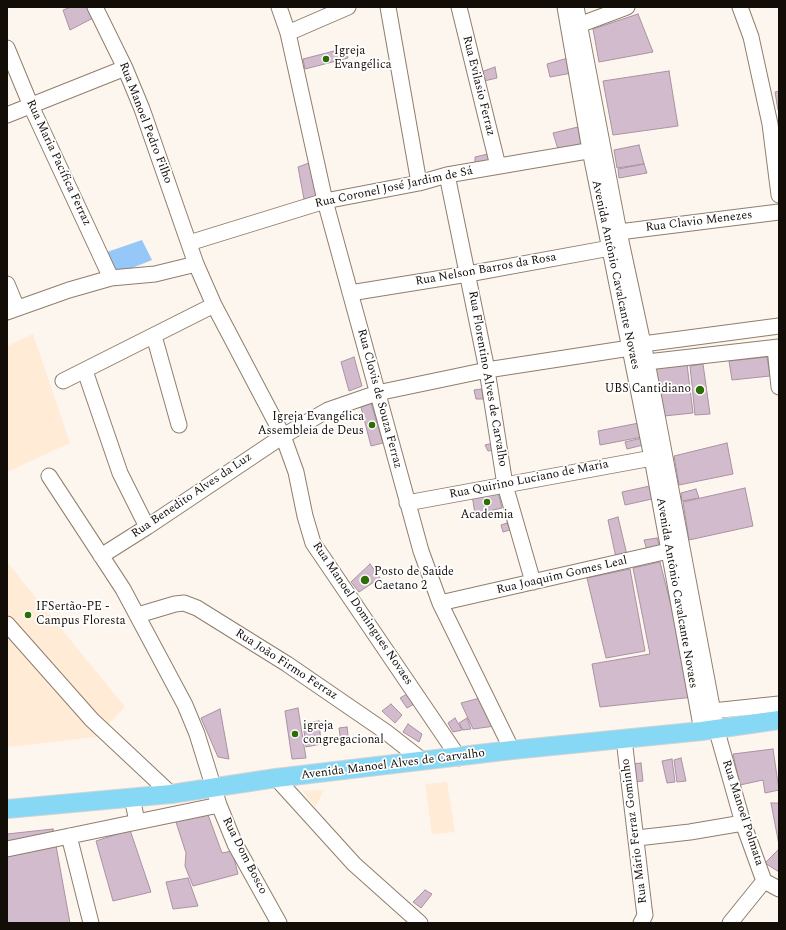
<!DOCTYPE html>
<html>
<head>
<meta charset="utf-8">
<style>
  body { margin:0 }
  #map { position:relative; width:786px; height:930px; overflow:hidden; background:#fdf6ee; font-family:Spectral,serif }
  canvas { display:block }
  .frame { position:absolute; inset:0; border:8px solid #130d07; pointer-events:none }
</style>
</head>
<body>
<div id="map">
<canvas width="786" height="930"></canvas>
<div class="frame"></div>
</div>
<script>
const ctx = document.querySelector('canvas').getContext('2d');
ctx.lineJoin = 'round';
function paint(path, color) {
  ctx.fillStyle = color;
  ctx.fill(path, 'evenodd');
}
function toPath(rows) {
  const path = new Path2D();
  for (const r of rows) {
    path.moveTo(r[0], r[1]);
    for (let i = 2; i < r.length; i += 2) path.lineTo(r[i], r[i + 1]);
  }
  return path;
}
function trace(path, color, width, dash) {
  ctx.strokeStyle = color;
  ctx.lineWidth = width;
  ctx.lineCap = dash ? 'butt' : 'round';
  ctx.setLineDash(dash || []);
  ctx.stroke(path);
}
function label(font, color, halo, rows, align = 'center') {
  ctx.font = font + ' Spectral,serif';
  ctx.lineWidth = 3.5;
  ctx.setLineDash([]);
  ctx.textBaseline = 'middle';
  ctx.strokeStyle = halo;
  ctx.fillStyle = color;
  for (const [text, x, y, turn = 0] of rows) {
    ctx.save();
    ctx.translate(x, y);
    ctx.rotate((+turn || 0) * Math.PI / 180);
    ctx.textAlign = isNaN(turn) ? turn : align;
    if (halo) ctx.strokeText(text, 0, 0);
    ctx.fillText(text, 0, 0);
    ctx.restore();
  }
}
paint(toPath([
  [33,334,70,443,7,472,7,346],
  [7,562,125,707,96,737,7,747],
  [447,782,455,832,432,834,425,784],
  [324,790,315,807,303,791]
]), '#ffebd6');
paint(toPath([
  [142,240,152,260,117,274,107,252]
]), '#96c7f9');
const building = toPath([
  [71,7,89,7,93,18,70,30,63,10,71,7],
  [638,14,653,52,599,62,593,29,638,14],
  [346,48,348,58,305,69,303,59,346,48],
  [568,58,572,73,550,77,547,64,568,58],
  [495,67,497,78,484,81,481,72,495,67],
  [669,71,678,126,613,135,603,81,669,71],
  [779,91,779,110,778,110,775,92,779,91],
  [578,127,581,144,558,149,553,133,578,127],
  [639,145,644,164,617,168,614,150,639,145],
  [488,154,489,162,475,164,475,157,488,154],
  [309,163,317,197,304,199,298,167,309,163],
  [644,164,647,173,619,178,618,169,644,164],
  [354,357,362,386,349,391,341,362,354,357],
  [767,357,770,376,732,380,729,361,767,357],
  [687,364,693,413,664,416,655,368,687,364],
  [703,364,710,414,695,415,690,366,703,364],
  [482,389,483,399,476,399,474,390,482,389],
  [371,403,383,443,371,446,361,407,371,403],
  [639,423,642,437,600,445,598,431,639,423],
  [642,438,643,445,627,449,625,442,642,438],
  [493,443,494,450,488,451,485,445,493,443],
  [727,443,733,474,679,485,674,456,727,443],
  [650,486,652,499,625,505,622,492,650,486],
  [745,488,753,526,689,540,683,502,745,488],
  [696,489,699,498,682,501,681,493,696,489],
  [498,492,502,508,475,514,472,495,498,492],
  [618,517,627,555,616,558,608,520,618,517],
  [507,523,510,530,503,532,501,525,507,523],
  [657,538,660,547,647,550,644,540,657,538],
  [660,562,694,697,600,707,592,664,650,654,633,568,660,562],
  [370,564,380,578,359,592,351,582,370,564],
  [630,569,645,651,606,658,587,578,630,569],
  [407,694,414,704,407,708,400,698,407,694],
  [480,698,495,726,473,729,461,703,480,698],
  [391,704,402,715,395,723,382,711,391,704],
  [298,708,306,758,292,759,285,711,298,708],
  [220,709,229,759,218,757,201,718,220,709],
  [455,718,462,730,453,732,448,723,455,718],
  [467,718,471,729,463,730,459,723,467,718],
  [319,721,321,744,306,747,303,723,319,721],
  [408,724,422,734,419,742,403,732,408,724],
  [347,727,349,742,341,743,339,728,347,727],
  [773,749,779,790,765,793,763,780,740,785,733,754,773,749],
  [681,758,686,781,677,782,674,760,681,758],
  [672,759,675,782,667,783,662,761,672,759],
  [641,763,643,781,635,782,632,764,641,763],
  [771,803,779,803,779,845,771,803],
  [207,812,222,853,232,851,238,874,193,886,185,866,186,853,175,819,207,812],
  [53,829,70,923,7,923,7,834,53,829],
  [130,830,151,892,113,901,96,841,130,830],
  [779,849,779,872,765,863,779,849],
  [188,878,198,906,173,909,166,882,188,878],
  [425,890,432,894,421,908,413,902,425,890]
]);
paint(building, '#d2bbcc');
trace(building, '#a992a2', 1);
const minor = toPath([
  [95,7,125,68,142,109,196,264,214,305,283,436,296,472,305,516,313,543,459,758],
  [279,7,288,33,325,201,421,551,440,603,512,750],
  [388,7,419,183],
  [459,7,498,166],
  [565,7,590,150,652,458,702,731],
  [576,7,619,232,647,362,716,728,743,823,764,881,779,889],
  [740,7,751,37,770,124,779,195],
  [570,27,579,25,627,7],
  [288,33,348,7],
  [7,48,31,106,111,278],
  [7,115,125,68],
  [447,175,487,370,505,485,533,582],
  [619,232,779,212],
  [189,243,325,201,419,183,447,175,599,149],
  [7,284,17,308],
  [350,293,468,274,621,246],
  [7,312,69,290,111,278,155,274,196,264],
  [154,336,179,425],
  [643,344,779,326],
  [775,348,779,387],
  [647,362,779,347],
  [85,371,120,473,147,527],
  [63,381,214,305],
  [49,476,123,589,185,705,197,734,219,805,235,844,279,923],
  [407,503,652,458],
  [101,556,147,527,283,436,328,410,377,393,487,370,630,348],
  [440,603,677,549],
  [138,615,175,604,184,603,197,608,287,664,386,732,423,761],
  [7,624,92,720,171,794],
  [703,712,779,704],
  [624,739,644,908,645,915,641,923],
  [276,778,354,864,420,923],
  [132,797,137,822,219,805],
  [69,836,91,923],
  [637,838,690,832,743,823],
  [7,849,137,822],
  [730,923,764,881]
]);
const major = toPath([
  [7,809,171,794,276,778,512,750,702,731,779,720]
]);
trace(minor, '#8f7e6c', 17);
trace(major, '#d5d3d2', 20);
trace(minor, '#fff', 15);
trace(major, '#86d8f5', 18);
for (const [x, y, r, color] of [
  [326,59,4,"#2b6e06"],
  [700,390,5,"#2b6e06"],
  [372,425,4,"#2b6e06"],
  [487,502,4,"#2b6e06"],
  [365,580,5,"#2b6e06"],
  [28,615,4,"#2b6e06"],
  [295,734,4,"#2b6e06"]
]) {
  const dot = new Path2D();
  dot.arc(x, y, r, 0, 2 * Math.PI);
  ctx.fillStyle = color;
  ctx.fill(dot);
  trace(dot, '#fff', 1.5);
}
label('12px', '#130d07', '#fff', [
  ["Igreja",334,52],
  ["Evangélica",334,66],
  ["UBS Cantidiano",691,390,"right"],
  ["Igreja Evangélica",364,418,"right"],
  ["Assembleia de Deus",364,432,"right"],
  ["Academia",487,516,"center"],
  ["Posto de Saúde",374,573],
  ["Caetano 2",374,587],
  ["IFSertão-PE -",36,608],
  ["Campus Floresta",36,622],
  ["igreja",303,727],
  ["congregacional",303,741]
], 'left');
label('12px', '#130d07', '#fff', [
  ["Rua Evilasio Ferraz",478,86,76],
  ["Rua Manoel Pedro Filho",145,123,69],
  ["Rua Maria Pacífica Ferraz",58,163,65],
  ["Rua Coronel José Jardim de Sá",394,188,-12],
  ["Rua Clavio Menezes",699,222,-7],
  ["Rua Nelson Barros da Rosa",486,270,-10],
  ["Avenida Antônio Cavalcante Novaes",615,275,78],
  ["Rua Florentino Alves de Carvalho",487,379,80],
  ["Rua Clovis de Souza Ferraz",379,399,75],
  ["Rua Quirino Luciano de Maria",529,480,-11],
  ["Rua Benedito Alves da Luz",192,496,-34],
  ["Rua Joaquim Gomes Leal",562,576,-13],
  ["Avenida Antônio Cavalcante Novaes",676,593,80],
  ["Rua Manoel Domingues Novaes",362,614,56],
  ["Rua João Firmo Ferraz",286,665,33],
  ["Avenida Manoel Alves de Carvalho",393,765,-7],
  ["Rua Manoel Polmata",742,813,72],
  ["Rua Mário Ferraz Gominho",635,831,-97],
  ["Rua Dom Bosco",244,856,63]
]);
</script>
</body>
</html>
